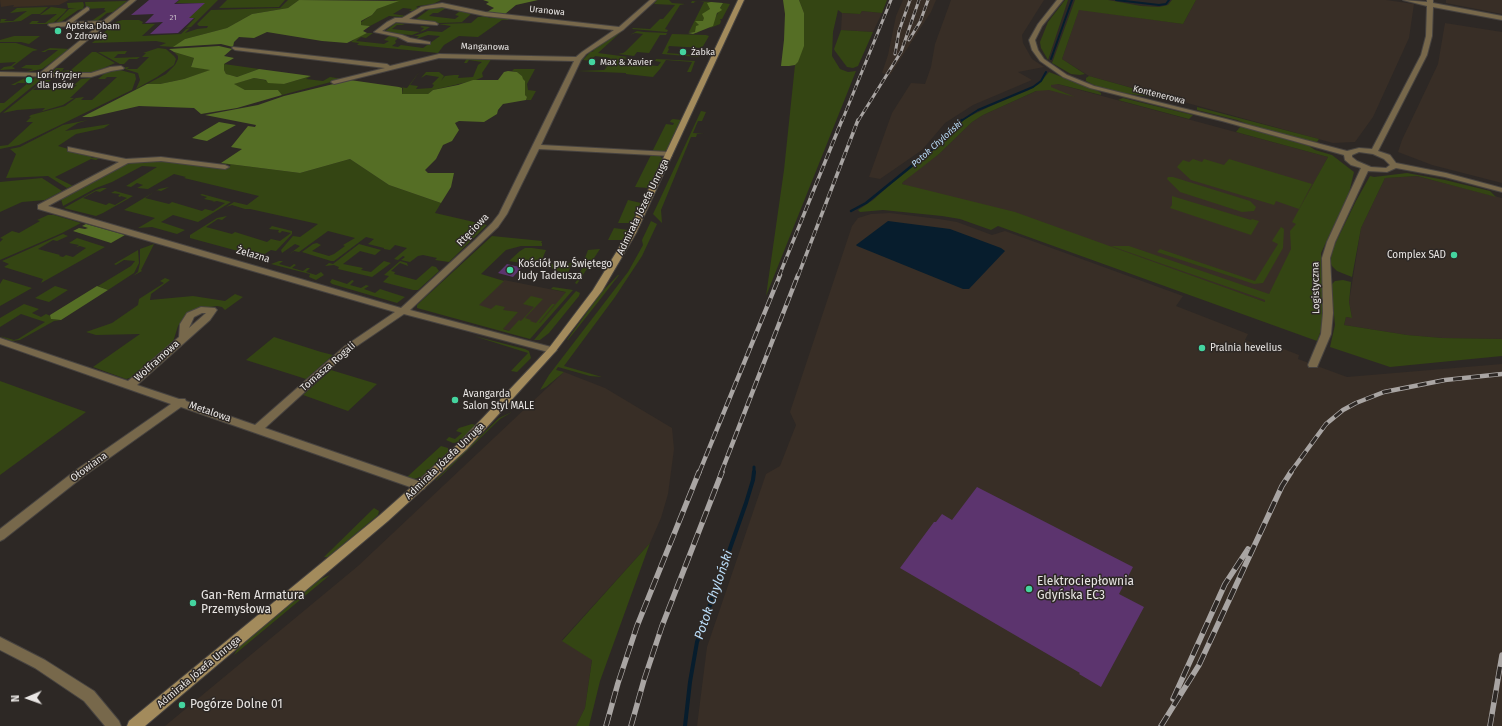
<!DOCTYPE html>
<html>
<head>
<meta charset="utf-8">
<style>
  body { margin:0 }
  #map { position:relative; width:1502px; height:726px; overflow:hidden; background:#2d2825; font-family:"Fira Sans",sans-serif }
  canvas { display:block }
  .north { position:absolute; left:8px; top:678px; width:40px; height:40px; -webkit-text-stroke:3px #2d2825; paint-order:stroke; rotate:268deg; font-size:11px; font-weight:700; line-height:16px; text-align:center; color:#e9e6e4 }
  .north::after { content:''; display:block; margin:auto; width:14px; height:18px; background:#e9e6e4; clip-path:polygon(50% 0,100% 100%,50% 72%,0 100%) }
</style>
</head>
<body>
<div id="map">
<canvas width="1502" height="726"></canvas>
<div class="north">N</div>
</div>
<script>
const ctx = document.querySelector('canvas').getContext('2d');
ctx.lineJoin = 'round';
function paint(path, color) {
  ctx.fillStyle = color;
  ctx.fill(path, 'evenodd');
}
function toPath(rows) {
  const path = new Path2D();
  for (const r of rows) {
    path.moveTo(r[0], r[1]);
    for (let i = 2; i < r.length; i += 2) path.lineTo(r[i], r[i + 1]);
  }
  return path;
}
function trace(path, color, width, dash) {
  ctx.strokeStyle = color;
  ctx.lineWidth = width;
  ctx.lineCap = dash ? 'butt' : 'round';
  ctx.setLineDash(dash || []);
  ctx.stroke(path);
}
function label(font, color, halo, rows, align = 'center') {
  ctx.font = font + ' "Fira Sans",sans-serif';
  ctx.lineWidth = 3;
  ctx.setLineDash([]);
  ctx.textBaseline = 'middle';
  ctx.strokeStyle = halo;
  ctx.fillStyle = color;
  for (const [text, x, y, turn = 0] of rows) {
    ctx.save();
    ctx.translate(x, y);
    ctx.rotate((+turn || 0) * Math.PI / 180);
    ctx.textAlign = isNaN(turn) ? turn : align;
    if (halo) ctx.strokeText(text, 0, 0);
    ctx.fillText(text, 0, 0);
    ctx.restore();
  }
}
paint(toPath([
  [0,0,69,0,59,5,13,7,14,5,1,7]
]), '#3c2e21');
paint(toPath([
  [903,0,936,0,931,12,890,75,882,73,888,55,896,16],
  [951,0,1044,0,1022,35,1023,43,1032,59,1044,67,1018,72,1032,80,973,105,945,123,922,150,880,179,869,177,892,113,911,83,925,84,931,67,935,44],
  [1196,0,1386,0,1414,4,1409,38,1373,117,1355,142,1333,143,1089,76,1062,59,1079,9,1183,24],
  [1446,0,1502,0,1502,14,1446,3],
  [862,11,882,13,873,32,841,30,842,13,860,14],
  [1445,23,1502,32,1502,183,1432,165,1398,152,1402,140,1438,64],
  [1054,83,1328,157,1293,222,1313,229,1286,262,1265,302,902,184,903,182,918,169,939,154,972,122,983,115],
  [1417,176,1502,198,1502,339,1442,338,1407,335,1344,325,1346,317,1352,318,1349,302,1361,228,1385,178],
  [890,213,939,219,957,222,992,235,1005,231,1183,296,1176,306,1248,334,1245,340,1278,352,1281,348,1299,355,1298,359,1347,377,1502,364,1502,726,697,726,707,647,766,474,780,466,796,425,790,412,852,226,858,218,871,214],
  [504,280,569,293,531,337,465,318],
  [564,372,605,388,672,428,674,449,668,494,661,518,650,543,562,640,592,659,585,708,576,726,165,726,358,566]
]), '#382e26');
paint(toPath([
  [180,0,218,0,191,27,186,28,195,18,177,18,199,9,204,3,176,3],
  [227,0,285,0,279,7,219,8],
  [288,0,299,0,288,8,252,14,227,28,185,39,174,47,159,46,166,43,156,41,92,43,116,22,122,20,139,20,143,22,142,24,155,24,142,36,181,34,186,29,190,28,185,33,197,29,207,28,208,26,199,26,197,24,211,10,280,8],
  [394,0,441,0,433,4,418,6,416,7,419,8,413,11,409,11,412,9,403,8,393,14,407,16,403,17,389,16,370,26,361,25,361,22,372,15,377,9,398,1],
  [657,0,669,0,672,3,685,4,680,5,665,29,668,30,667,32,632,29,633,28,650,29,660,19,663,19,675,5,654,4],
  [799,0,887,0,882,13,862,11,860,14,842,13,838,10,833,32,832,56,840,69,848,72,856,71,766,296,784,170,795,65,798,62,804,13],
  [1065,0,1068,0,1048,60,1041,48,1040,42,1048,22],
  [1075,0,1108,0,1141,6,1159,7,1168,5,1172,0,1196,0,1183,24,1079,10,1062,59,1085,74,1080,75,1071,74,1052,63],
  [127,1,113,12,107,13,96,22,90,22,106,11,104,10,105,8,84,9,86,7,85,2],
  [692,1,713,2,704,22,697,33,689,32,704,2,695,1,694,3,691,3],
  [83,2,84,5,83,9,78,10,58,24,56,22,69,9,76,9,68,8,67,3],
  [723,3,730,4,722,19,720,19,721,21,720,24,710,28],
  [48,7,40,14,32,14,21,21,0,23,1,19,7,19,4,21,13,21,27,11,10,13,17,8],
  [51,7,67,9,64,13,52,24,29,24,32,21,39,21,37,23,45,23,57,14,40,15],
  [431,8,446,8,438,13,433,13,429,16,455,19,459,16,455,15,460,11,471,14,462,22,469,22,439,23,418,21,416,19],
  [486,16,490,16,488,18,491,18,493,17,510,18,508,20,502,20,478,37,459,36,444,45,438,53,357,45,359,43,351,42,357,37,367,33,373,33,366,38,361,37,356,41,384,44,389,41,384,40,389,36,399,37,395,41,396,43,392,46,398,47,401,45,423,48,440,36,428,35,416,39,419,36,414,36,428,31,442,32,451,26,438,24,471,23,478,17],
  [396,23,405,24,402,25,397,25,392,29,420,32,424,28,420,27,422,26,430,27,425,30,412,35,384,33,384,32],
  [841,30,873,32,858,66,853,68,847,67,835,51,834,49],
  [622,31,598,53,628,57,624,58,629,60,622,59,620,63,658,66,661,62,655,61,656,59,695,61,691,72,687,72,692,62,666,60,660,69,653,77,626,74,626,73,577,71,604,70,607,67,603,65,610,58,595,56,591,61,583,60,590,52,595,51,591,50],
  [637,31,644,32,667,33,666,35,660,35,649,53,637,52,634,56,618,54,623,53,626,51,643,34,635,33,630,35],
  [672,34,706,35,709,36,702,48,669,46,668,48,669,49,667,53,693,55,697,50,702,50,698,57,662,54],
  [14,36,40,36,29,44,21,42,0,42,0,40],
  [0,43,16,43,38,50,33,51,12,67,15,68,14,69,0,70,4,67,11,66,16,62,0,63],
  [50,48,70,49,42,69,26,72,33,69,21,68,26,65,39,65,58,50,48,50,45,52,41,52],
  [158,48,166,49,174,56,176,59,174,65,157,77,136,89,140,80,138,73,122,68,128,67,129,67,127,69,137,69,149,57,142,57,146,53,143,53],
  [127,51,125,54,118,54,114,58,140,57,137,59,129,59,124,64,120,64,98,52],
  [92,52,96,52,115,63,95,72,52,73,56,68,64,68,62,71,71,70],
  [174,52,194,58,191,66,211,70,184,79,160,84,147,84,166,74,175,65,178,59,178,56],
  [467,58,492,58,482,73,483,77,476,80,433,90,428,94,402,94,403,88,399,87,407,88,420,71,410,85,418,86,416,89,432,88,434,85,432,84,439,77,426,75,421,78,426,72,439,72,444,76,441,81,445,76,454,75,459,75,458,78,473,77,478,65,482,62,469,60,467,63,464,63],
  [224,64,259,69,237,77,226,74,224,70],
  [514,69,535,69,527,84,528,90,536,91,531,100,526,100,527,97,525,95,525,81,522,79,522,76,517,72,512,71],
  [109,70,120,70,135,74,136,79,132,90,19,145,0,149,0,146,8,145,33,122,26,122,31,117,29,117,31,115,65,106,76,98,84,97,81,100,92,100,117,77,107,77,105,79,98,79],
  [1049,72,1098,91,1101,93,1101,95,1058,84,1051,85,1051,87,1075,97,1049,90,1036,91,983,115,972,122,939,154,903,182,902,184,1015,212,1265,302,1265,300,1111,246,1129,246,1269,294,1291,249,1290,231,1296,224,1292,222,1328,157,1236,132,1240,127,1243,127,1309,146,1315,150,1332,155,1354,172,1349,193,1321,253,1324,322,1317,341,998,226,991,230,960,219,942,216,883,210,860,212,858,210,873,200,893,182,934,150,948,134,966,118,991,106,1029,90,1039,84],
  [311,76,306,79,323,81,330,77,342,79,282,95,278,90,245,90,233,84,254,78,284,84],
  [1089,76,1175,100,1123,93,1096,86,1086,81,1086,78],
  [27,77,31,77,25,81,31,81,36,77,43,78,0,113,0,103,4,103,28,83,18,83,15,85,11,85],
  [91,78,70,98,74,98,63,105,36,113,42,111,45,108,17,110,3,113,44,80,51,80,44,86,37,86,33,90,72,89,77,85,74,85,81,79],
  [1123,98,1143,103,1193,115,1189,119,1118,100],
  [1197,107,1319,139,1317,142,1304,140,1250,125,1237,120,1197,110],
  [701,111,706,112,702,121,698,121,693,133,704,134,697,134,696,137,691,137,661,210,662,223,653,214],
  [673,119,681,120,667,150,663,152,652,152,666,124,673,125,674,123,670,122,671,120],
  [88,120,78,123,65,131,110,124,104,128,76,134,58,146,93,156,91,158,101,157,96,160,91,159,55,177,73,186,67,188,48,176,6,178,16,154,10,149,20,147,63,125],
  [651,155,660,156,663,159,649,188,635,187],
  [350,159,389,185,441,203,435,213,487,225,449,262,435,260,437,258,423,255,418,256,410,262,401,260,405,257,403,256,398,260,394,259,407,248,395,245,390,250,384,249,384,248,368,244,374,239,366,237,334,261,331,261,302,252,313,244,317,243,321,245,312,251,329,256,334,254,345,246,343,245,355,238,328,231,299,252,294,251,288,255,300,246,295,244,282,253,281,250,293,236,300,237,318,224,250,209,245,209,232,205,226,207,234,202,247,205,259,196,184,178,186,177,174,174,148,189,137,188,143,185,137,183,131,187,126,186,157,167,142,166,112,182,96,188,63,206,61,199,131,162,155,160,226,169,231,165,221,163,300,173],
  [1193,159,1202,162,1204,159,1224,165,1229,159,1312,184,1299,209,1276,201,1274,205,1191,180,1177,167,1183,160,1189,162],
  [1407,173,1445,180,1490,191,1496,197,1417,176,1385,178,1361,228,1352,277,1337,271,1332,266,1330,262,1333,248,1356,201,1370,176,1374,177],
  [1168,177,1173,177,1250,201,1256,207,1254,211,1242,212,1180,192,1167,179],
  [42,178,62,191,45,200,22,202,0,212,0,182],
  [169,187,161,191,157,190,145,198,169,204,172,202,202,211,205,209,213,211,225,203,217,201,212,202,214,201,204,199,207,197,200,195,202,194,231,202,198,222,173,215,161,222,185,230,177,234,152,227,138,228,155,218,124,210,159,189],
  [102,188,107,188,100,192,96,191,83,198,106,205,109,203,115,205,127,198,121,196,120,197,118,196,120,194,111,193,115,191,133,196,103,213,96,216,64,208,96,190],
  [1172,196,1251,220,1252,219,1259,221,1251,235,1170,208,1172,205],
  [628,200,641,203,631,223,618,223],
  [48,215,54,215,81,223,62,233,0,260,0,242,3,239,0,238,12,231,19,233,40,221,37,220],
  [227,216,222,220,218,219,206,227,232,234,235,232,267,242,271,239,280,241,291,233,282,231,280,233,278,232,279,230,269,229,272,226,292,231,292,234,276,251,271,250,260,257,190,238,190,235,217,218],
  [651,221,657,224,642,256,615,297,564,366,602,377,590,376,558,367,556,370,564,372,546,387,540,390,549,375,628,272,643,245,642,240],
  [1281,227,1284,229,1283,248,1263,283,1254,284,1157,252,1160,249,1255,281,1278,244,1272,241],
  [614,228,628,230,622,240,608,240],
  [63,234,68,236,57,241,53,240,38,249,60,255,59,256,63,257,66,255,73,257,86,248,80,246,76,247,79,245,69,243,77,238,105,247,41,283,43,279,4,267,9,264,2,261],
  [492,236,542,241,541,243,542,243,542,246,521,246,506,250,481,274,504,281,479,305,491,309,496,305,505,307,503,310,518,312,503,329,509,331,519,320,521,321,534,307,523,304,531,296,543,299,525,318,531,320,530,321,536,323,552,304,555,304,539,323,540,323,566,292,551,289,553,287,573,290,530,339,417,308,417,305],
  [154,244,141,270,142,271,133,276,138,272,140,263,140,249],
  [359,244,381,250,375,255,360,251,343,264,363,268,361,270,371,272,384,261,391,263,372,277,338,269,339,267,334,265,325,266,329,263,333,264],
  [525,248,532,248,546,250,541,262,534,261,532,262,535,263,533,265,509,261,520,251],
  [600,249,577,284,575,283,577,280,547,266,549,264,560,265,572,263,568,273,572,274,573,272,580,272,585,264,587,261,585,258,588,250],
  [138,250,139,263,134,273,108,290,98,286,131,266,135,261,124,260,116,265,114,264],
  [279,261,283,261,279,264,290,267,294,264,296,265,292,268,303,271,307,268,310,268,306,272,316,275,321,272,324,275,316,280,309,277,310,274,271,264],
  [400,261,407,263,408,266,400,263,391,271,395,272,394,274,416,280,432,266,436,267,439,271,418,290,413,290,383,282,389,276,384,275],
  [618,275,619,275,595,306,568,340,567,340,600,294],
  [165,278,170,280,151,294,150,300,193,296,225,301,235,294,243,297,225,310,222,307,217,306,202,308,183,319,178,326,173,342,133,377,126,379,93,367,140,334,96,335,86,332,112,323,138,305,139,299,164,283,160,281],
  [3,279,32,288,0,306,0,284],
  [332,279,347,284,352,280,354,281,350,285,361,288,366,285,369,286,364,289,375,293,380,289,405,297,397,303,332,284,330,282],
  [1343,280,1351,282,1349,302,1352,318,1346,317,1344,325,1407,335,1442,338,1502,339,1502,356,1390,367,1330,347,1335,325,1331,285,1335,281],
  [55,286,68,290,49,302,35,298],
  [576,291,580,293,579,296,549,333,540,340,534,340],
  [24,304,39,309,32,313,41,317,46,314,51,316,51,319,61,320,54,321,20,340,11,341,0,336,14,340,18,339,45,322,21,314,0,327,0,318],
  [474,336,525,349,529,351,531,358,517,372,511,371,528,353],
  [274,337,321,352,333,355,306,379,246,360],
  [331,370,377,384,348,411,303,395],
  [0,381,86,412,0,475],
  [512,412,500,419,436,481,437,479,499,418],
  [472,424,476,425,459,442,453,443,446,440,449,437,455,439,462,433,456,431,459,428],
  [441,446,448,448,448,452,421,477,414,479,407,477],
  [374,508,379,511,378,515,328,557,324,557],
  [650,543,600,681,589,726,576,726,585,708,592,660,562,641],
  [330,575,234,655,238,648,319,580]
]), '#344513');
paint(toPath([
  [299,0,399,1,377,9,372,15,361,21,361,25,370,26,363,31,367,33,347,43,322,41,267,32,254,38,239,37,234,42,233,47,221,44,173,47,185,39,227,28,252,14,288,8],
  [483,0,538,0,516,5,505,14,487,12,494,8,486,4,489,2],
  [783,0,799,0,804,13,804,46,798,62,795,65,789,66,781,66,784,40,785,14],
  [711,2,723,3,720,8,722,10,717,13,713,26,693,34,688,33,695,32,696,26,699,25,695,21,703,21,704,18,702,14,710,9,707,3],
  [219,46,232,49,224,56,234,58,224,64,224,70,226,74,230,75,237,77,259,69,311,76,284,84,268,83,266,80,254,78,234,84,245,90,278,90,282,95,237,108,201,114,194,108,139,106,91,117,82,117,147,84,160,84,184,79,210,70,191,67,194,58,174,52,169,49],
  [508,71,517,72,522,76,523,79,525,81,525,95,527,97,526,100,503,104,498,110,497,114,484,122,459,121,455,123,459,130,452,141,443,145,436,159,425,170,428,173,454,173,451,187,441,203,389,185,350,159,300,173,221,163,242,149,231,147,248,126,255,127,256,125,205,115,258,105,284,96,350,80,399,87,402,88,402,94,428,94,433,90,458,85,473,80,498,80,504,72],
  [219,122,236,125,207,141,192,138],
  [86,224,125,235,111,243,73,231,79,228,85,229,88,228,82,226],
  [97,286,108,290,61,320,51,319,50,315]
]), '#556e25');
paint(toPath([
  [888,221,950,229,1001,248,1005,251,969,289,963,289,857,246,856,245]
]), '#071d2d');
trace(toPath([
  [1116,0,1159,5,1166,4,1169,0],
  [1051,59,1072,0],
  [961,121,978,110,1033,87,1041,81,1046,72]
]), '#071d2d', 2);
trace(toPath([
  [851,211,866,203,935,147,947,133,962,120]
]), '#071d2d', 2.5);
trace(toPath([
  [754,473,754,467]
]), '#071d2d', 3);
trace(toPath([
  [685,726,690,682,697,642,746,503,753,480,754,472]
]), '#071d2d', 4);
paint(toPath([
  [149,0,179,0,174,4,205,3,189,18,194,18,178,33,150,34,163,22,145,23,154,14,131,15],
  [507,264,515,266,522,267,513,277,498,273],
  [977,487,1133,567,1119,594,1144,607,1101,687,1079,674,1080,673,900,568,934,522,936,522,942,514,952,520]
]), '#5c346e');
const street = toPath([
  [130,0,136,0,48,73,91,73,110,67,121,66,124,68,123,69,111,71,91,77,0,76,0,72,40,73,99,25,51,27,48,25,49,24,66,22,87,7,89,8,89,10,73,22,103,21,130,0],
  [650,0,656,0,623,30,586,54,581,60,541,145,669,152,672,152,672,156,539,149,507,214,498,227,410,310,555,348,557,350,555,352,552,353,404,314,351,350,265,428,424,483,426,486,424,489,420,490,416,489,181,407,84,476,4,539,0,541,0,529,76,470,171,404,0,344,0,338,128,381,179,337,180,324,187,313,201,307,215,308,217,310,210,320,137,385,179,399,185,399,186,401,255,425,345,346,395,312,38,209,38,205,119,162,68,151,68,147,126,159,161,157,225,165,229,167,225,169,161,161,128,163,48,206,401,308,475,240,492,223,499,214,574,61,439,58,334,84,331,82,332,81,385,68,235,50,232,48,233,47,387,64,390,66,439,54,576,57,582,52,614,30,485,16,442,7,425,9,409,19,435,22,438,24,437,25,396,22,382,31,402,35,410,38,430,42,430,44,408,42,398,37,374,32,387,22,395,18,402,18,421,7,442,3,485,12,619,27,650,0],
  [202,313,206,313,189,328,194,317,202,313],
  [1057,0,1063,0,1042,26,1035,40,1038,50,1044,59,1067,75,1094,86,1226,119,1347,151,1359,148,1372,149,1421,55,1426,36,1427,6,1403,0,1427,2,1427,0,1433,0,1433,3,1502,16,1502,20,1433,7,1432,36,1427,55,1378,151,1390,155,1396,163,1446,173,1502,188,1502,192,1445,177,1396,168,1387,172,1368,171,1335,242,1330,258,1333,313,1331,334,1317,367,1309,367,1308,365,1321,334,1323,313,1322,258,1327,242,1361,168,1351,165,1345,160,1344,155,1222,121,1090,88,1063,77,1040,61,1032,50,1029,40,1038,24,1057,0],
  [1359,152,1373,154,1384,159,1390,165,1386,168,1371,167,1357,161,1352,157,1352,155,1359,152],
  [0,637,45,660,94,691,119,721,121,726,105,726,84,701,35,668,0,650,0,637]
]);
const secondary = toPath([
  [738,0,744,0,636,233,602,291,555,352,467,449,388,521,145,726,127,726,129,721,380,515,416,483,459,443,549,348,593,290,628,233,738,0]
]);
trace(street, '#474340', 2);
trace(secondary, '#474340', 2);
paint(street, '#77684b');
paint(secondary, '#a38b5c');
const railFar3 = toPath([
  [909,40,920,22,928,0],
  [895,54,899,31,910,0],
  [842,121,891,0],
  [858,121,901,52,919,0]
]);
const railFar2 = toPath([
  [779,276,842,120],
  [798,276,858,120]
]);
const railFar1 = toPath([
  [699,473,780,275],
  [721,473,798,275],
  [1290,473,1326,424,1343,410,1356,403,1384,392,1445,380,1502,374]
]);
const rail = toPath([
  [1173,699,1225,584,1248,549],
  [606,726,618,683,637,626,699,472],
  [631,726,644,680,662,626,722,472],
  [1161,726,1199,665,1282,486,1291,472],
  [1490,726,1502,655]
]);
trace(railFar3, '#a9a5a3', 3);
trace(railFar2, '#a9a5a3', 3.5);
trace(railFar1, '#a9a5a3', 4.5);
trace(rail, '#a9a5a3', 5.5);
trace(railFar3, '#2d2825', 2, [5.5]);
trace(railFar2, '#2d2825', 2.5, [7]);
trace(railFar1, '#2d2825', 3, [9]);
trace(rail, '#2d2825', 4, [12]);
for (const [x, y, r, color] of [
  [58,31,4,"#44d49f"],
  [683,52,4,"#44d49f"],
  [592,62,4,"#44d49f"],
  [29,80,4,"#44d49f"],
  [1454,255,4,"#44d49f"],
  [510,270,4,"#44d49f"],
  [1202,348,4,"#44d49f"],
  [455,400,4,"#44d49f"],
  [1029,589,4,"#44d49f"],
  [193,603,4,"#44d49f"],
  [182,705,4,"#44d49f"]
]) {
  const dot = new Path2D();
  dot.arc(x, y, r, 0, 2 * Math.PI);
  ctx.fillStyle = color;
  ctx.fill(dot);
  trace(dot, '#2d2825', 1.5);
}
label('8px', '#c6bac6', null, [
  ["21",173,18]
]);
label('9px', '#e9e6e4', '#2d2825', [
  ["Uranowa",547,11,6],
  ["Manganowa",485,47,1],
  ["Kontenerowa",1159,95,14]
]);
label('9px', '#e9e6e4', '#2d2825', [
  ["Apteka Dbam",66,26],
  ["O Zdrowie",66,36],
  ["Żabka",691,52],
  ["Max & Xavier",600,62],
  ["Lori fryzjer",37,75],
  ["dla psów",37,85]
], 'left');
label('italic 9px', '#baddf9', '#2d2825', [
  ["Potok Chyloński",937,144,-42]
]);
label('10px', '#e9e6e4', '#2d2825', [
  ["Admirała Józefa Unruga",643,207,-64],
  ["Rtęciowa",473,230,-46],
  ["Żelazna",253,255,16],
  ["Logistyczna",1316,288,-91],
  ["Wolframowa",157,361,-42],
  ["Tomasza Rogali",328,367,-41],
  ["Metalowa",210,412,19],
  ["Admirała Józefa Unruga",445,461,-44],
  ["Ołowiana",89,467,-36],
  ["Admirała Józefa Unruga",199,672,-40]
]);
label('10px', '#e9e6e4', '#2d2825', [
  ["Complex SAD",1446,255,"right"],
  ["Kościół pw. Świętego",518,264],
  ["Judy Tadeusza",518,276],
  ["Pralnia hevelius",1210,348],
  ["Avangarda",463,394],
  ["Salon Styl MALE",463,406]
], 'left');
label('12px', '#e9e6e4', '#2d2825', [
  ["Elektrociepłownia",1037,582],
  ["Gdyńska EC3",1037,596],
  ["Gan-Rem Armatura",201,596],
  ["Przemysłowa",201,610],
  ["Pogórze Dolne 01",190,705]
], 'left');
label('italic 13px', '#baddf9', '#2d2825', [
  ["Potok Chyloński",714,595,-71]
]);
</script>
</body>
</html>
